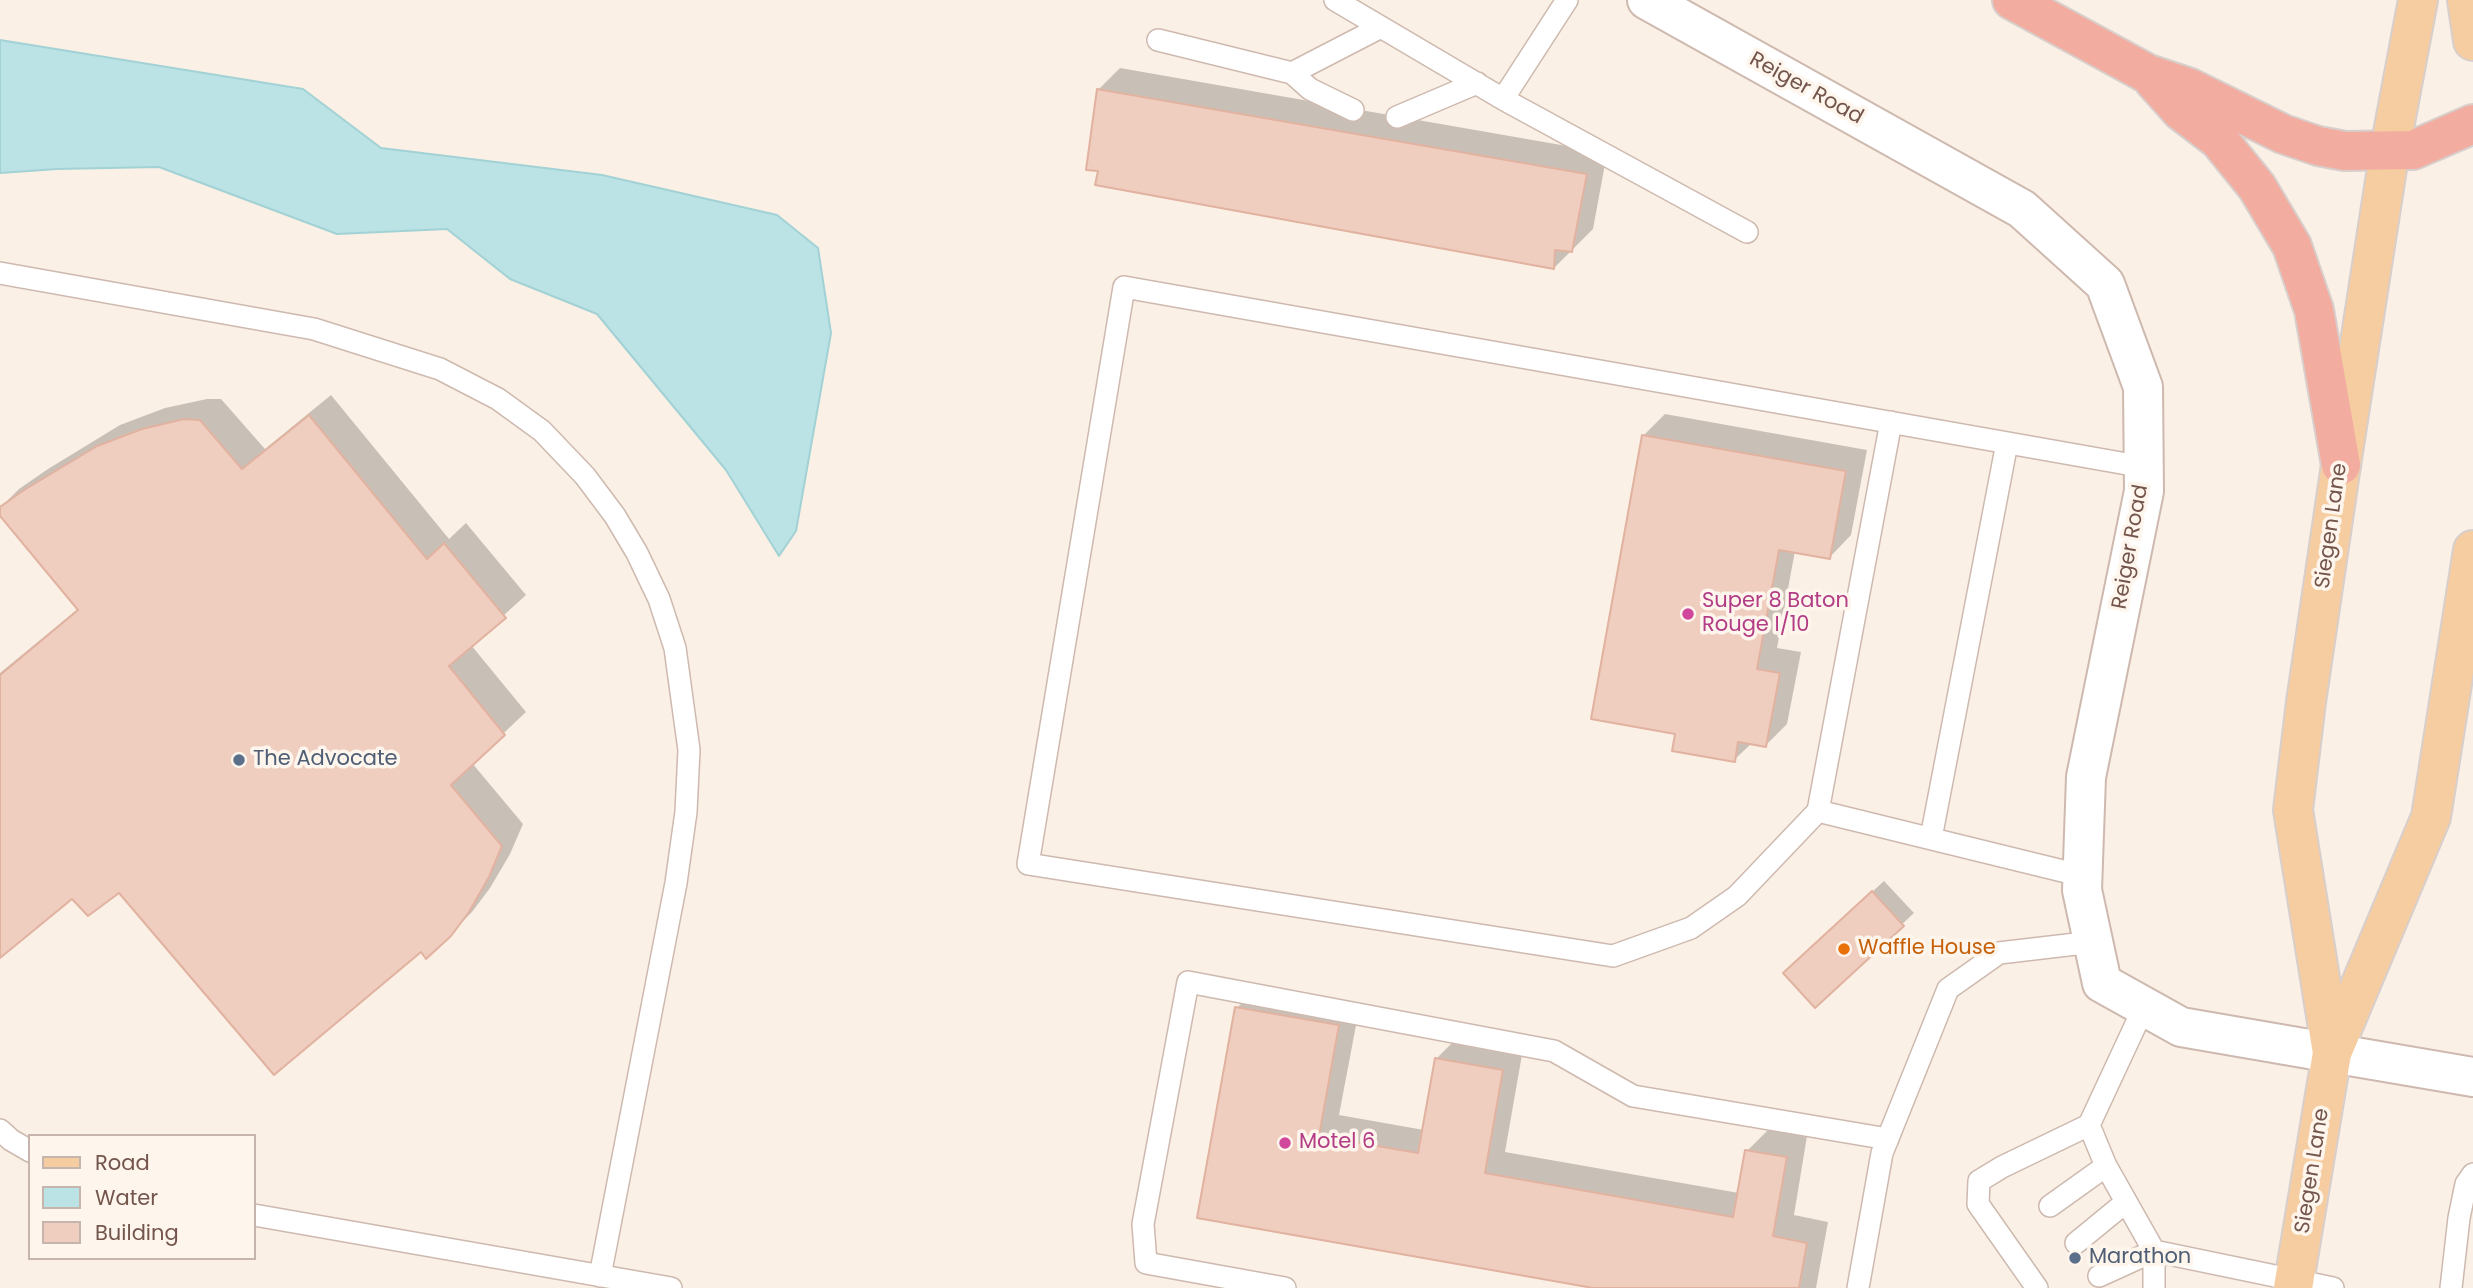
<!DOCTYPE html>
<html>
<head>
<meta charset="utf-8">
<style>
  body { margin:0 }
  #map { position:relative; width:2473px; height:1288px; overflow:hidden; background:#fbf0e5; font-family:Poppins,sans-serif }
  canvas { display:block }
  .legend { position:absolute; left:28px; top:1134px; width:228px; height:126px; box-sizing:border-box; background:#fef5ec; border:2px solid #c6b5ac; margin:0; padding:9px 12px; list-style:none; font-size:21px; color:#73554c }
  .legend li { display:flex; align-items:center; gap:14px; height:35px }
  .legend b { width:35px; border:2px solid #c6b5ac }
</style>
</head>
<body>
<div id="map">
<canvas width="2473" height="1288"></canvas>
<ul class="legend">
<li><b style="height:9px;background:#f6cda1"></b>Road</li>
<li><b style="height:19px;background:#bbe2e4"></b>Water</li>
<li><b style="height:19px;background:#efcdbf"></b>Building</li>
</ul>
</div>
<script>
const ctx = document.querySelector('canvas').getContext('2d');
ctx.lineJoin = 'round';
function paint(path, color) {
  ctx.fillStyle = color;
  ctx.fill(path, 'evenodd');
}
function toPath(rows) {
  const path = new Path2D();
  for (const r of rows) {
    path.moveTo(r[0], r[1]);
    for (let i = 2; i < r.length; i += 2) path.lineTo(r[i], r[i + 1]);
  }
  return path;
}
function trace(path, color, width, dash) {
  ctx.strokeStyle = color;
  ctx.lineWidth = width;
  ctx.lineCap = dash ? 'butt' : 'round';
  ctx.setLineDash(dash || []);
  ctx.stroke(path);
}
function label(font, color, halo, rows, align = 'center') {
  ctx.font = font + ' Poppins,sans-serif';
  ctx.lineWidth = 7;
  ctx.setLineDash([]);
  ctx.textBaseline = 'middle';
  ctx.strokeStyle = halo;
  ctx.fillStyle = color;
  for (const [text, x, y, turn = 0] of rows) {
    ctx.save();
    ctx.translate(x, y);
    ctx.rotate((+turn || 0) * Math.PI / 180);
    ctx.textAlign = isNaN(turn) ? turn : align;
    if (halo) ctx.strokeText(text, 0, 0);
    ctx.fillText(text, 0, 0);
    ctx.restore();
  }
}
const water = toPath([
  [0,40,303,89,381,148,602,175,777,215,818,248,831,333,796,531,779,556,726,470,597,314,510,279,447,229,337,234,159,167,57,169,0,173,0,40]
]);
paint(water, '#bbe2e4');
trace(water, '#a2d2d5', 2);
paint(toPath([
  [1120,68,1607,153,1593,229,1554,268,1100,169,1098,90],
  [331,395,449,539,466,523,526,595,471,645,526,712,472,763,523,824,510,854,490,888,472,912,450,934,421,950,119,891,72,896,0,956,0,673,79,608,0,513,0,508,19,489,48,469,120,425,165,408,207,399,221,399,265,449],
  [1665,414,1867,450,1851,535,1830,557,1795,551,1777,648,1801,652,1787,724,1766,745,1752,743,1734,760,1677,732,1643,436],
  [1884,881,1914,913,1815,1006,1796,962],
  [1258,986,1360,1004,1339,1115,1424,1130,1436,1059,1458,1037,1523,1049,1505,1152,1739,1193,1747,1151,1768,1130,1807,1136,1794,1215,1828,1222,1816,1288,1603,1288,1199,1216,1237,1008]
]), '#0003');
const building = toPath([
  [1097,89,1587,174,1572,252,1555,250,1554,269,1095,185,1098,171,1086,170,1097,89],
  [309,415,427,559,444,543,506,618,449,666,505,735,451,785,502,846,489,877,469,912,451,936,426,959,421,952,274,1075,119,893,88,916,72,899,0,958,0,675,78,610,0,516,0,507,24,490,97,446,142,429,184,419,200,420,242,469,309,415],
  [1642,435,1846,471,1830,559,1779,550,1757,669,1780,673,1766,747,1738,742,1735,762,1672,751,1675,734,1591,719,1642,435],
  [1872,891,1904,926,1815,1008,1783,973,1872,891],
  [1235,1007,1339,1025,1319,1136,1418,1153,1435,1058,1503,1070,1485,1173,1733,1217,1745,1150,1787,1157,1773,1236,1807,1243,1799,1288,1593,1288,1197,1218,1235,1007]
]);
paint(building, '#efcdbf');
trace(building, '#e1b2a0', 2);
const service = toPath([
  [1335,0,1503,99,1567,0],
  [1158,40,1292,73,1381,27],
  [1292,73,1310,89,1353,110],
  [1503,99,1747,232],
  [1397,117,1477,83],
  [0,273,314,329,440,369,498,399,542,431,585,476,615,516,637,553,659,599,675,648,689,750,686,812,676,883,600,1276],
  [1818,811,1891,422],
  [1931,838,2007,443],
  [2083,876,1818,811,1737,896,1691,928,1613,956,1028,864,1124,287,2144,467],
  [2144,1007,2089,1125,2106,1166,2154,1251,2333,1288],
  [0,1130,11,1140,30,1151],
  [2050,1206,2106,1166],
  [254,1215,671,1288],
  [2076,1243,2126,1202],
  [2099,1276,2154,1251,2154,1288],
  [1285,1288,1146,1263,1143,1224,1188,982,1554,1051,1633,1096,1888,1139],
  [1858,1288,1882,1153,1948,989,1999,953,2093,942],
  [2037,1288,1978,1204,1979,1181,2002,1167,2089,1125],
  [2451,1288,2459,1218,2466,1184,2473,1174]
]);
const minor = toPath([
  [2332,1053,2473,1077]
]);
const tertiary = toPath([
  [1647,0,2022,209,2105,284,2143,387,2144,491,2086,777,2082,890,2102,983,2181,1027,2332,1053]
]);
const primary = toPath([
  [2467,0,2473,41],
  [2332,1053,2293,810,2306,702,2341,465,2390,149,2418,0],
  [2293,1288,2332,1053,2431,817,2473,550]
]);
const motorway = toPath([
  [2012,0,2148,74,2190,88,2283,134,2318,146,2345,151,2413,150,2473,124],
  [2154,81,2181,111,2219,140,2257,187,2292,246,2314,310,2341,465]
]);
trace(service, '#ceb9af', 24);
trace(minor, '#ceb9af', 42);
trace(tertiary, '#ceb9af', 42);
trace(primary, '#d8cfcd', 42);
trace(motorway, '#d8cfcd', 42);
trace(service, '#fff', 21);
trace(minor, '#fff', 38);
trace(tertiary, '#fff', 38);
trace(primary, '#f6cda1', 38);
trace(motorway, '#f2aca0', 38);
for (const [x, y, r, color] of [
  [1688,614,7,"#d1479c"],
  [239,760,7,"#5c6f8a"],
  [1844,949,7,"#e8710a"],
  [1285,1143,7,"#d1479c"],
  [2075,1258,7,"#5c6f8a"]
]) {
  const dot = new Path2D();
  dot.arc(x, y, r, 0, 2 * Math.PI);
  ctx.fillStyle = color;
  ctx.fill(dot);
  trace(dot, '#fef5ec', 2.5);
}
label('21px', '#73554c', '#fef5ec', [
  ["Reiger Road",1806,89,29],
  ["Siegen Lane",2332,526,-82],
  ["Reiger Road",2131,547,-80],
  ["Siegen Lane",2313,1171,-81]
]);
label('21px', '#b23c85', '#fef5ec', [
  ["Super 8 Baton",1702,602],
  ["Rouge I/10",1702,626],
  ["Motel 6",1299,1143]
], 'left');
label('21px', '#4e5e75', '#fef5ec', [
  ["The Advocate",253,760],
  ["Marathon",2089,1258]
], 'left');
label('21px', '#c56008', '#fef5ec', [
  ["Waffle House",1858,949]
], 'left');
</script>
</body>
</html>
